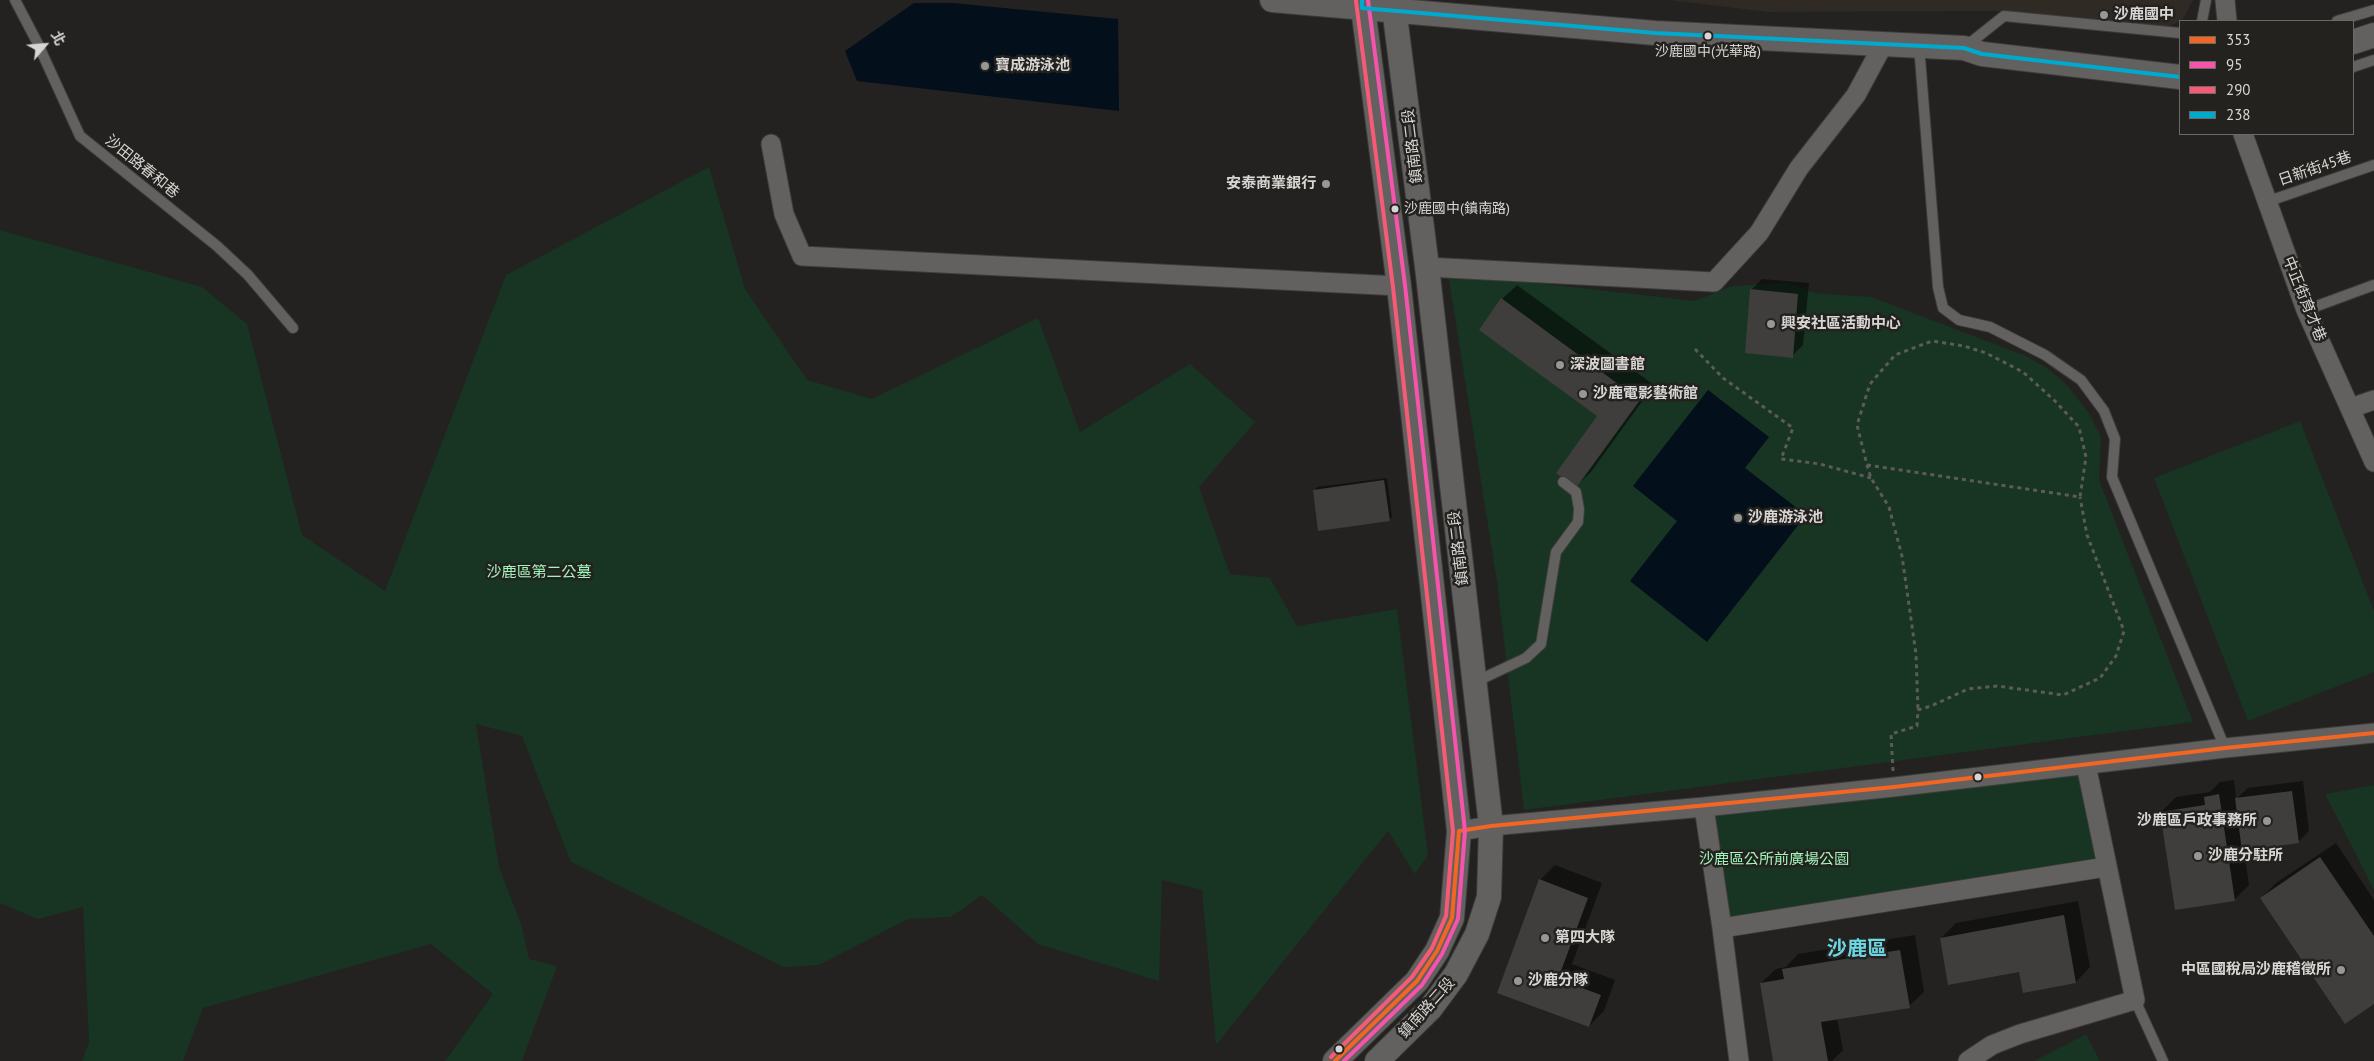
<!DOCTYPE html>
<html>
<head>
<meta charset="utf-8">
<style>
  body { margin:0 }
  #map { position:relative; width:2374px; height:1061px; overflow:hidden; background:#232220; font-family:"PT Sans","Noto Sans TC",sans-serif }
  canvas { display:block }
  .legend { position:absolute; left:2179px; top:20px; width:175px; height:115px; box-sizing:border-box; background:#24221f; border:1px solid #6c6a67; margin:0; padding:6px 9px; list-style:none; font-size:15px; color:#d7d6d4 }
  .legend li { display:flex; align-items:center; gap:10px; height:25px }
  .legend b { width:25px; border:1px solid #6c6a67 }
  .north { position:absolute; left:20px; top:20px; width:50px; height:50px; -webkit-text-stroke:4px #24221f; paint-order:stroke; rotate:63deg; font-size:14px; font-weight:700; line-height:20px; text-align:center; color:#d7d6d4 }
  .north::after { content:''; display:block; margin:auto; width:18px; height:22px; background:#d7d6d4; clip-path:polygon(50% 0,100% 100%,50% 72%,0 100%) }
</style>
</head>
<body>
<div id="map">
<canvas width="2374" height="1061"></canvas>
<ul class="legend">
<li><b style="height:6px;background:#f26522"></b>353</li>
<li><b style="height:6px;background:#f653ac"></b>95</li>
<li><b style="height:6px;background:#f75a77"></b>290</li>
<li><b style="height:6px;background:#00a9ce"></b>238</li>
</ul>
<div class="north">北</div>
</div>
<script>
const ctx = document.querySelector('canvas').getContext('2d');
ctx.lineJoin = 'round';
function paint(path, color) {
  ctx.fillStyle = color;
  ctx.fill(path, 'evenodd');
}
function toPath(rows) {
  const path = new Path2D();
  for (const r of rows) {
    path.moveTo(r[0], r[1]);
    for (let i = 2; i < r.length; i += 2) path.lineTo(r[i], r[i + 1]);
  }
  return path;
}
function trace(path, color, width, dash) {
  ctx.strokeStyle = color;
  ctx.lineWidth = width;
  ctx.lineCap = dash ? 'butt' : 'round';
  ctx.setLineDash(dash || []);
  ctx.stroke(path);
}
function label(font, color, halo, rows, align = 'center') {
  ctx.font = font + ' "PT Sans","Noto Sans TC",sans-serif';
  ctx.lineWidth = 5;
  ctx.setLineDash([]);
  ctx.textBaseline = 'middle';
  ctx.strokeStyle = halo;
  ctx.fillStyle = color;
  for (const [text, x, y, turn = 0] of rows) {
    ctx.save();
    ctx.translate(x, y);
    ctx.rotate((+turn || 0) * Math.PI / 180);
    ctx.textAlign = isNaN(turn) ? turn : align;
    if (halo) ctx.strokeText(text, 0, 0);
    ctx.fillText(text, 0, 0);
    ctx.restore();
  }
}
paint(toPath([
  [1669,0,2193,0,2183,19,2169,27,2140,28,2057,21,1997,11,1768,12]
]), '#2f2a23');
paint(toPath([
  [709,167,745,289,807,380,872,399,1038,318,1080,432,1190,364,1255,422,1199,487,1230,574,1270,578,1297,626,1397,609,1428,855,1415,874,1388,831,1216,1045,1202,890,1162,880,1159,981,1038,944,982,895,951,917,908,919,819,965,784,967,571,862,522,736,476,724,499,867,522,927,529,959,557,966,522,1061,445,1061,493,994,431,944,203,1008,183,1061,82,1061,89,1042,83,907,38,919,0,903,0,230,202,287,247,324,302,535,385,591,506,275],
  [1448,273,1695,301,1732,286,1789,283,1814,293,1871,297,2026,356,2047,368,2068,386,2090,415,2101,437,2099,480,2193,722,1524,810,1497,582],
  [2300,421,2374,611,2374,672,2248,721,2154,478],
  [2081,771,2099,861,1730,920,1713,814],
  [2374,785,2374,890,2325,794],
  [2086,1034,2100,1061,2034,1061]
]), '#183422');
paint(toPath([
  [914,3,952,3,1118,19,1119,111,857,81,845,51],
  [1708,390,1769,437,1745,468,1806,515,1707,642,1630,581,1677,521,1633,486]
]), '#030f1a');
paint(toPath([
  [1762,279,1809,283,1803,345,1792,356,1751,290],
  [1517,285,1654,385,1591,472,1576,486,1599,416,1502,299],
  [1387,478,1392,517,1389,520,1314,491,1317,487],
  [2234,780,2236,799,2248,788,2303,781,2309,831,2298,842,2244,849,2249,885,2235,899,2161,812,2176,797,2210,792,2220,782],
  [2336,843,2374,900,2374,1003,2261,898,2276,883],
  [1555,865,1602,883,1572,964,1615,980,1604,1011,1589,1026,1499,992,1540,880],
  [2078,901,2090,967,2076,982,2020,971,1941,938,1956,923],
  [1915,935,1924,992,1909,1006,1837,1018,1843,1050,1832,1061,1774,1061,1761,983,1776,969,1786,967,1798,954]
]), '#0007');
paint(toPath([
  [1750,289,1798,294,1793,358,1745,353],
  [1501,298,1640,400,1576,488,1556,473,1597,416,1479,330],
  [1384,480,1390,521,1318,531,1313,490],
  [2292,791,2299,843,2242,851,2235,798],
  [2219,794,2235,901,2175,910,2160,812,2205,805,2204,797],
  [2320,857,2374,936,2374,1004,2345,1024,2260,898],
  [1539,879,1588,898,1558,979,1601,995,1589,1027,1497,993],
  [2064,915,2076,983,2023,993,2019,972,1948,985,1940,938],
  [1900,950,1910,1008,1821,1022,1828,1061,1773,1061,1760,983,1784,979,1782,969]
]), '#3f3e3d');
const service = toPath([
  [15,0,37,42,80,136,217,246,248,275,293,328],
  [2202,21,2206,0],
  [2337,21,2374,10],
  [1919,45,1938,287,1943,308,1959,320,1990,327,2045,355,2081,380,2104,411,2115,439,2112,477,2225,748],
  [1965,47,2004,16,2180,33],
  [2353,67,2374,60],
  [2266,202,2374,165],
  [2306,310,2374,285],
  [1475,682,1526,658,1541,644,1556,552,1578,522,1579,509,1576,492,1563,482],
  [2135,1000,2163,1061]
]);
const minor = toPath([
  [2225,0,2227,21],
  [2243,134,2306,310,2374,462],
  [771,144,784,214,802,256,1399,286],
  [1427,267,1714,282,1759,233,1799,168,1856,95,1884,43],
  [2351,408,2374,400],
  [1704,807,1722,928],
  [1459,831,1491,826,1704,807,1894,787,2225,748,2374,733],
  [1739,1061,1722,928,2106,867],
  [1968,1061,1992,1045,2020,1034,2135,1000,2086,765]
]);
const tertiary = toPath([
  [1272,0,1655,33,1964,48,1982,54,2180,77],
  [2353,42,2374,35],
  [1335,1061,1417,981,1437,951,1452,918,1459,831,1399,286,1362,0],
  [1377,1061,1430,1009,1456,974,1477,934,1489,897,1491,826,1427,267,1393,0]
]);
trace(service, '#3d3c3a', 12);
trace(minor, '#3d3c3a', 21);
trace(tertiary, '#3d3c3a', 26);
trace(toPath([
  [1695,349,1723,378,1793,428,1781,459,1820,464,1871,478],
  [1867,465,2080,497,2086,457,2079,427,2055,401,2023,372,1986,353,1964,346,1932,341,1895,355,1870,384,1857,425,1867,465,1871,478,1889,507,1902,556,1916,654,1918,710],
  [1893,771,1891,734,1917,726,1918,710,1931,706,1968,689,1997,686,2063,695,2100,678,2116,656,2124,631,2087,535,2080,497]
]), '#5c5b5a', 3, [4, 4]);
trace(service, '#626160', 10);
trace(minor, '#626160', 19);
trace(tertiary, '#626160', 24);
trace(toPath([
  [1335,1061,1417,981,1437,951,1452,918,1459,831,1491,826,1894,787,2225,748,2374,733]
]), '#f26522', 4);
trace(toPath([
  [1344,1061,1422,985,1442,954,1458,919,1465,831,1405,285,1368,0]
]), '#f653ac', 4);
trace(toPath([
  [1331,1057,1412,977,1432,948,1446,916,1453,831,1393,287,1356,1]
]), '#f75a77', 4);
trace(toPath([
  [1362,0,1362,8,1655,33,1964,48,1982,54,2180,77]
]), '#00a9ce', 4);
for (const [x, y, r, color] of [
  [2104,15,5,"#989795"],
  [1708,36,4.5,"#d7d6d4"],
  [985,66,5,"#989795"],
  [1326,184,5,"#989795"],
  [1395,209,4.5,"#d7d6d4"],
  [1771,324,5,"#989795"],
  [1560,365,5,"#989795"],
  [1583,394,5,"#989795"],
  [1738,518,5,"#989795"],
  [1978,777,4.5,"#d7d6d4"],
  [2267,821,5,"#989795"],
  [2198,856,5,"#989795"],
  [1545,938,5,"#989795"],
  [2341,970,5,"#989795"],
  [1518,981,5,"#989795"],
  [1339,1049,4.5,"#d7d6d4"]
]) {
  const dot = new Path2D();
  dot.arc(x, y, r, 0, 2 * Math.PI);
  ctx.fillStyle = color;
  ctx.fill(dot);
  trace(dot, '#24221f', 2);
}
label('14px', '#d7d6d4', '#24221f', [
  ["沙鹿國中(光華路)",1708,52],
  ["沙鹿國中(鎮南路)",1404,209,"left"]
]);
label('bold 15px', '#d7d6d4', '#24221f', [
  ["沙鹿國中",2114,15],
  ["寶成游泳池",995,66],
  ["安泰商業銀行",1316,184,"right"],
  ["興安社區活動中心",1781,324],
  ["深波圖書館",1570,365],
  ["沙鹿電影藝術館",1593,394],
  ["沙鹿游泳池",1748,518],
  ["沙鹿區戶政事務所",2257,821,"right"],
  ["沙鹿分駐所",2208,856],
  ["第四大隊",1555,938],
  ["中區國稅局沙鹿稽徵所",2331,970,"right"],
  ["沙鹿分隊",1528,981]
], 'left');
label('15px', '#d7d6d4', '#24221f', [
  ["鎮南路二段",1413,146,-97],
  ["沙田路春和巷",142,167,39],
  ["日新街45巷",2315,169,-19],
  ["中正街育才巷",2304,299,68],
  ["鎮南路二段",1459,548,-97],
  ["鎮南路二段",1427,1008,-48]
]);
label('15px', '#9ff6ba', '#24221f', [
  ["沙鹿區第二公墓",539,573],
  ["沙鹿區公所前廣場公園",1774,860]
]);
label('bold 20px', '#6cd6e4', '#24221f', [
  ["沙鹿區",1857,949]
]);
</script>
</body>
</html>
